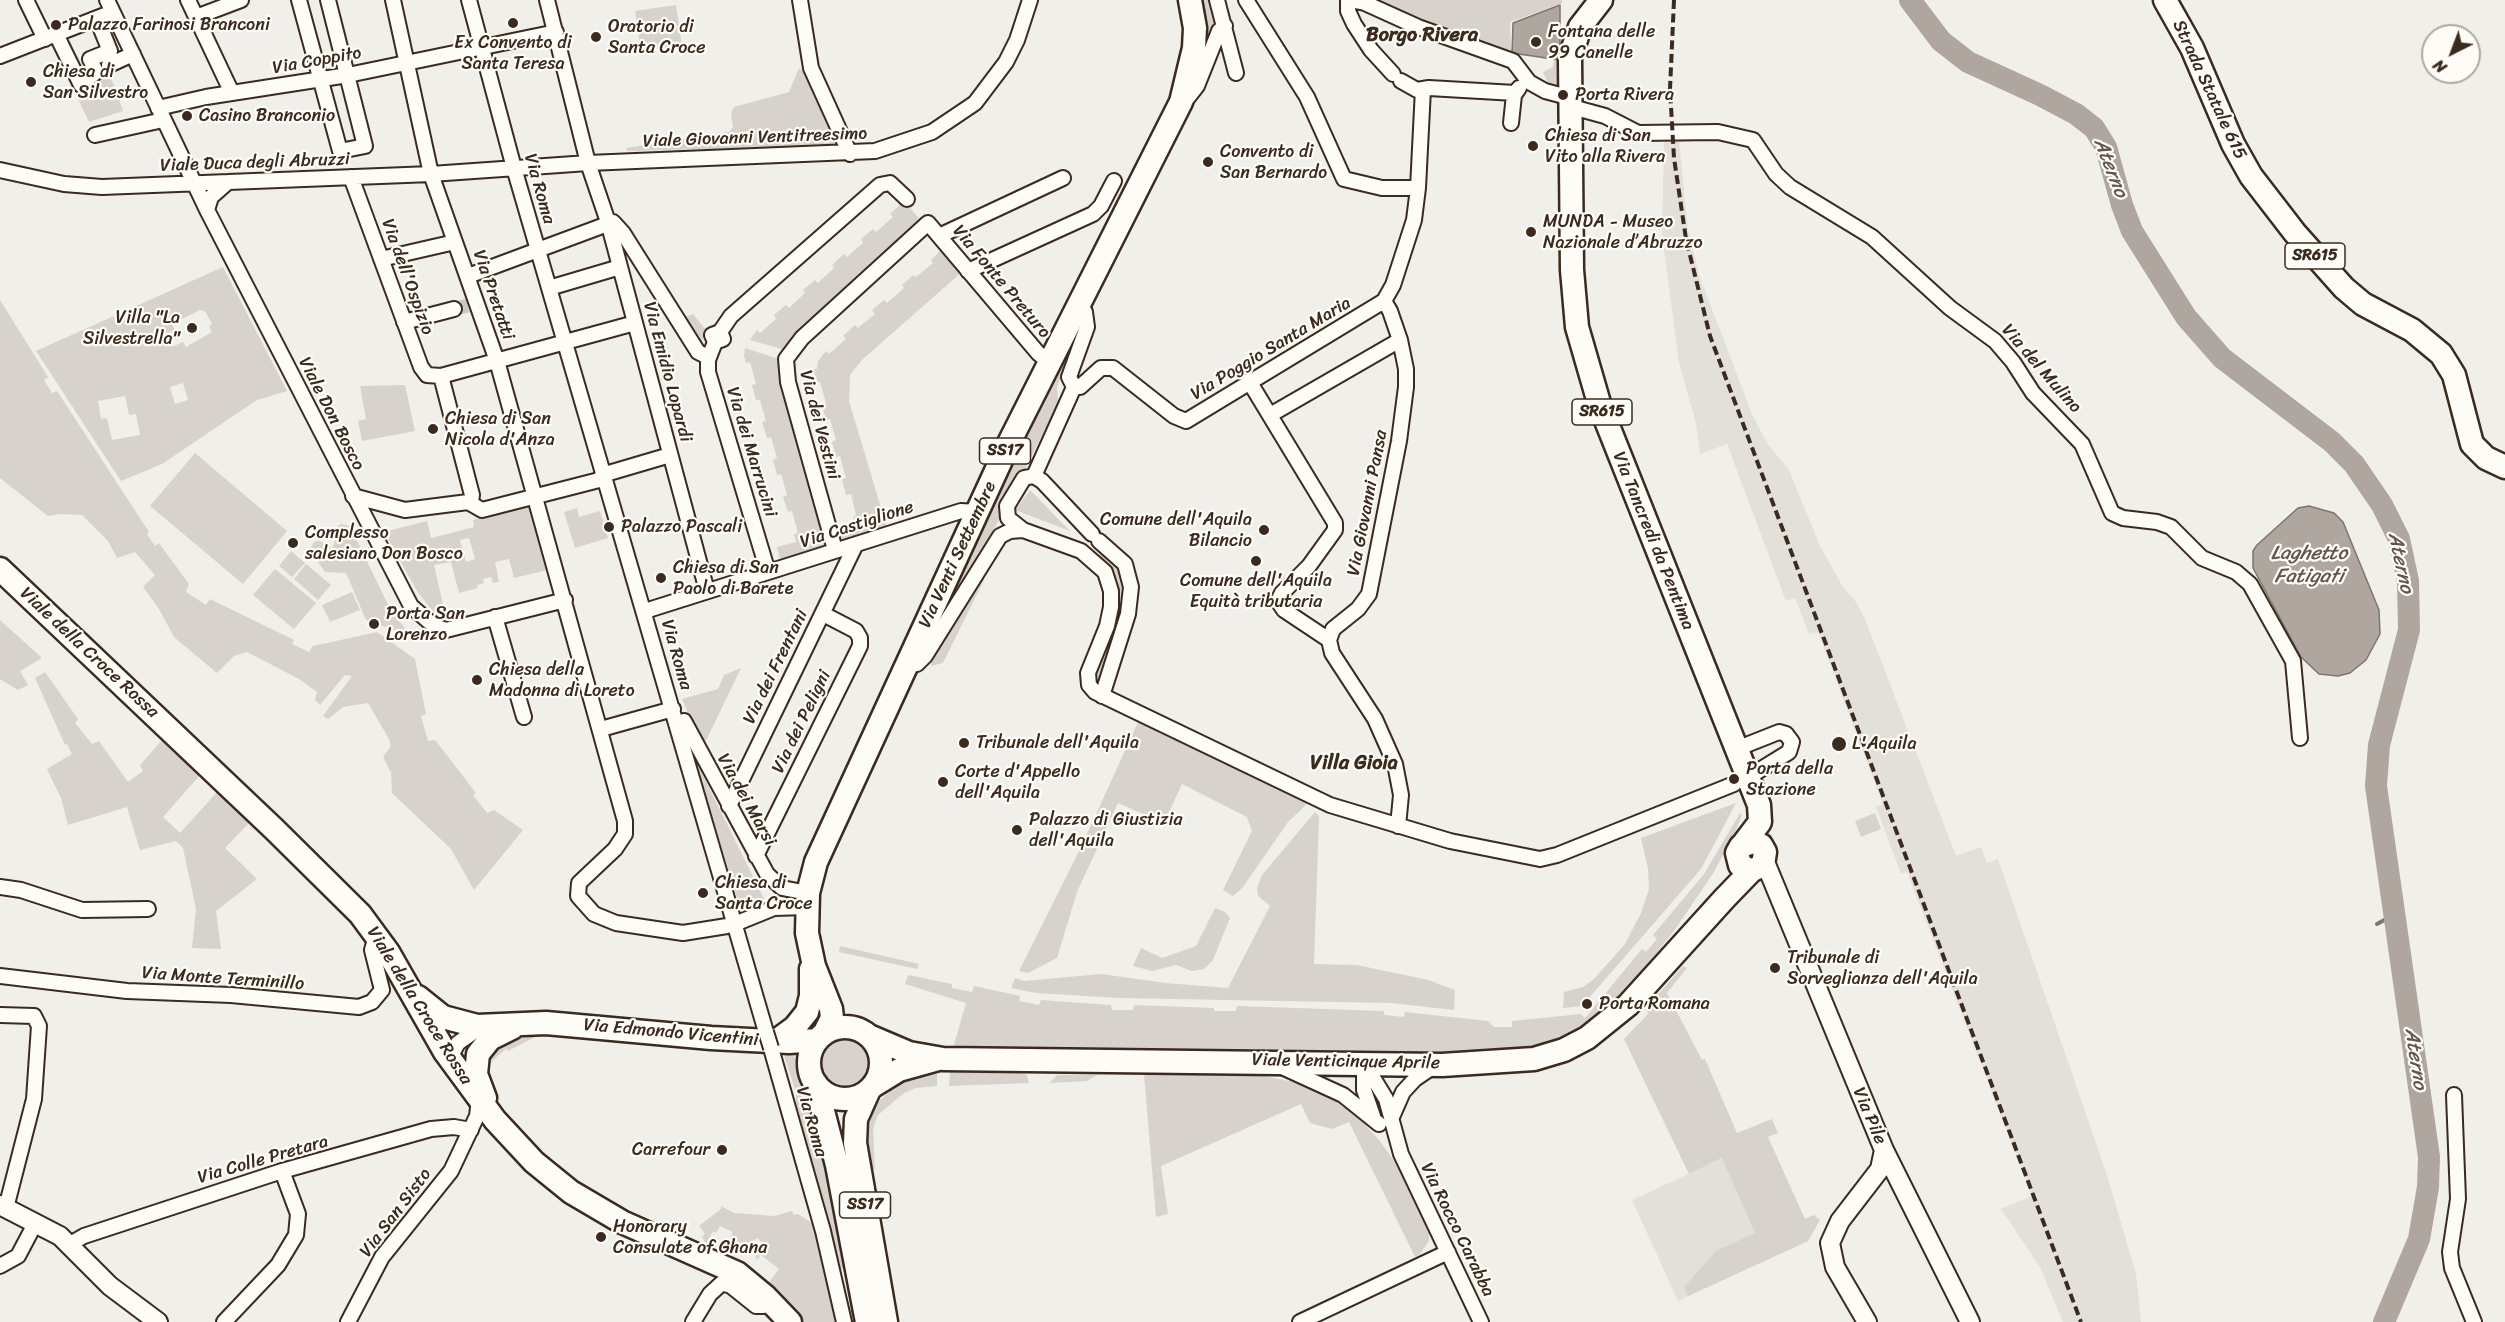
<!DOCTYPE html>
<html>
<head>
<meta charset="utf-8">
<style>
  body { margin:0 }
  #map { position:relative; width:2505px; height:1322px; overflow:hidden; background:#f1efea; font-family:Sriracha,sans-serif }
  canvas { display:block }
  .north { position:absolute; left:2421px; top:24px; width:60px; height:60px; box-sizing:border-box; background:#fdfcf7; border:2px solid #afa8a0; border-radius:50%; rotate:222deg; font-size:16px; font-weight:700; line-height:24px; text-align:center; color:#3b2a1e }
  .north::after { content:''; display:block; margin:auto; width:21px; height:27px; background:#3b2a1e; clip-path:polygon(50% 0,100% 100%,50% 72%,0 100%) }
</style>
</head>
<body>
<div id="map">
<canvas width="2505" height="1322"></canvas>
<div class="north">N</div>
</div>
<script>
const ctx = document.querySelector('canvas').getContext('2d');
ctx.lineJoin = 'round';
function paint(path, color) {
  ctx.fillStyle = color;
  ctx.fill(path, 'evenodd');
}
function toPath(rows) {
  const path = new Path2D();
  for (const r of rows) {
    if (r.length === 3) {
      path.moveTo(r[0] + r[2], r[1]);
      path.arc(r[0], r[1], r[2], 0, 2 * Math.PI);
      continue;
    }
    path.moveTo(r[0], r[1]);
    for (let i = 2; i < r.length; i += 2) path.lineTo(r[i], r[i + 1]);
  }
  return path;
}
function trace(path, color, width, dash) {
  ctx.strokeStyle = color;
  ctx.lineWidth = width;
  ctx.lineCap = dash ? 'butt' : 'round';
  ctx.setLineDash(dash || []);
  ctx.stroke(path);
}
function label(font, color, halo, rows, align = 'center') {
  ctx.font = font + ' Sriracha,sans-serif';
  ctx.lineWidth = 4.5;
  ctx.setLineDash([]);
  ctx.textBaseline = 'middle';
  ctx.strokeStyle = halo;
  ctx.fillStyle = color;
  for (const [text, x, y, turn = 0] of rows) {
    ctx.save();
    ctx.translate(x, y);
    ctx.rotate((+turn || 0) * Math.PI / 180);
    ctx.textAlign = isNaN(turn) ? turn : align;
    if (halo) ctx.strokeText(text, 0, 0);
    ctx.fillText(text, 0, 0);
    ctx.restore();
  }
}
paint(toPath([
  [1679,140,1688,230,1699,275,1752,414,1767,443,1789,470,1820,546,1843,587,1856,602,1865,619,1956,856,1981,847,1987,863,1998,859,2106,1172,2136,1274,2141,1322,2063,1322,2040,1267,2001,1209,2032,1196,1907,872,1901,874,1876,807,1883,804,1818,632,1809,634,1795,598,1786,601,1727,444,1700,454,1696,423,1679,363,1662,235,1664,141],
  [1764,1139,1808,1241,1678,1301,1632,1200]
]), '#e3e0da');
paint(toPath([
  [1200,0,1211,0,1218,29,1200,65],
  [1374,0,1562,0,1562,3,1510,22,1511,52,1410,17],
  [676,5,682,45,641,51,635,11],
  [1554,59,1560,60,1560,88,1548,83,1543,72,1553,67],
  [799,68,805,73,838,146,627,151,626,148,729,132,733,127,731,114,734,107,789,92],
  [108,69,123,111,89,122,76,95],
  [904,201,922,222,785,350,750,340,757,330,760,333,776,319,774,315,786,305,789,308,805,293,803,290,815,280,818,283,834,268,832,265,844,254,847,257,863,243,861,239,873,229,876,232,893,217,890,214],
  [943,248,963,271,862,360,850,375,849,401,887,528,839,544,835,529,855,524,853,517,856,515,851,494,846,495,842,479,846,478,840,456,836,457,832,442,836,440,830,419,826,420,822,405,826,403,820,382,816,382,814,369,817,369,818,361,826,351,829,354,846,339,843,336,855,325,858,328,875,314,872,310,884,300,887,303,904,288,902,285,913,275,916,277,933,263,931,260],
  [223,267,287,391,257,400,162,464,121,481,36,351],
  [200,310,205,311,212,324,209,326,212,332,186,347,183,342,174,346,167,343,166,335,175,330,172,324],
  [183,383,188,400,175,404,170,387],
  [125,396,129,415,136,414,140,435,112,440,107,418,101,419,98,401],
  [0,300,48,377,44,380,52,393,57,391,149,532,147,534,155,546,159,543,189,584,186,592,206,605,210,599,294,640,292,644,309,652,313,646,377,632,415,659,426,714,421,716,428,741,435,740,476,793,473,795,487,813,494,810,523,830,474,890,451,849,392,793,391,772,383,757,391,746,389,739,368,703,343,707,328,719,323,716,352,676,345,675,320,705,315,700,317,692,299,679,247,652,234,656,217,673,174,637,159,609,143,587,155,575,135,552,117,558,108,541,82,515,60,514,48,516,0,478],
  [693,314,706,330,700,346,682,318],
  [1079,326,1057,387,1058,402,1052,416,985,547,930,641,969,547],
  [745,348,782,360,831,547,781,563,777,547,796,542,794,534,798,533,792,511,788,512,783,497,787,495,781,474,777,475,773,460,777,458,771,437,767,438,762,422,766,421,760,400,756,400,752,385,756,384,750,362,746,363,744,356],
  [405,385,415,431,362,441,358,421,366,419,360,386],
  [195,453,287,531,243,584,150,506],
  [1030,490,1070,531,1015,510],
  [532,504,551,569,514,578,509,559,495,562,499,582,493,583,491,577,483,579,484,583,477,585,478,588,459,593,451,562,434,565,447,622,430,608,417,591,384,532,427,521,431,538,474,527,473,520],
  [469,538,475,559,466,562,460,540],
  [577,508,579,517,600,511,608,538,575,548,564,512],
  [341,524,350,526,391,611,405,628,399,632,366,620,347,575,345,573,325,572,316,559,311,547,315,541,320,541,332,548,336,539,335,528],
  [291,551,305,563,292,577,279,566],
  [1102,552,1123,571,1126,600,1097,687,1090,673,1113,611,1098,556],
  [306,564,331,585,318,600,294,579],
  [984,568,984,580,943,663,931,666,931,656],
  [275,569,316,603,294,629,253,595],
  [352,592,360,610,330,622,322,605],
  [0,620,42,658,20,671,28,685,18,690,0,679],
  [741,668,703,747,682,699,718,689,724,675],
  [45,672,78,719,75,723,92,744,99,741,128,782,143,771,140,765,163,739,201,774,163,817,180,833,218,791,250,822,225,848,257,879,216,911,221,949,192,948,196,909,183,848,176,841,140,850,127,807,68,825,61,798,47,769,72,754,67,744,65,745,35,678],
  [1138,722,1307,803,1305,806,1288,822,1243,887,1233,896,1223,890,1252,831,1247,817,1182,784,1164,823,1118,803,1077,892,1057,958,1028,973,1019,971,1082,845],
  [694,757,764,899,760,906,742,915],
  [1736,803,1701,869,1582,1006,1563,1008,1564,992,1583,987,1594,979,1625,944,1641,913,1649,889,1648,868,1641,838],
  [1315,812,1319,817,1314,964,1357,965,1428,980,1455,990,1454,1010,1391,1003,1119,998,1036,993,1011,988,1015,978,1024,981,1101,974,1166,983,1228,988,1270,906,1258,896,1257,888,1262,875],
  [1740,813,1742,815,1736,830,1714,872,1674,931,1636,978,1590,1023,1563,1039,1535,1049,1466,1053,953,1048,966,1003,905,984,908,975,952,984,952,988,972,992,974,986,1020,996,1019,1001,1039,1005,1041,1000,1111,1005,1112,1010,1133,1010,1134,1005,1214,1008,1214,1011,1236,1011,1237,1006,1384,1011,1384,1015,1404,1017,1405,1012,1488,1021,1494,1027,1512,1027,1512,1021,1581,1014,1585,1018,1642,949,1646,952,1657,939,1653,935,1704,874],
  [1875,813,1881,829,1861,837,1855,821],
  [1215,908,1225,912,1230,918,1213,960,1204,969,1192,971,1176,965,1152,971,1133,966,1141,948,1162,958,1196,946],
  [840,946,919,964,917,969,839,952],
  [1683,966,1687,968,1667,993,1702,1060,1705,1059,1737,1133,1772,1119,1778,1133,1768,1137,1805,1219,1814,1215,1820,1220,1808,1241,1688,1296,1684,1287,1716,1251,1755,1233,1722,1158,1689,1174,1624,1039,1648,1014,1646,1008],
  [539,1035,508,1051,506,1049,484,1068,483,1061,504,1041],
  [846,1064,24],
  [782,1049,790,1051,795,1057,808,1091,823,1153,845,1266,842,1269,838,1266,796,1108,796,1093],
  [950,1071,1020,1072,1027,1075,1029,1083,949,1086],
  [1249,1073,1304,1084,1329,1096,1359,1118,1379,1140,1397,1165,1429,1233,1429,1241,1420,1254,1415,1257,1349,1122,1332,1129,1310,1123,1301,1104,1161,1166,1168,1214,1156,1217,1144,1074],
  [937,1074,937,1086,916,1088,904,1093,878,1115,873,1129,875,1169,869,1170,865,1148,866,1124,874,1106,901,1081],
  [1057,1075,1097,1075,1087,1081,1050,1083],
  [721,1206,734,1213,775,1216,792,1211,794,1215,798,1214,812,1223,838,1322,803,1322,766,1286,779,1269,761,1255,757,1260,755,1257,766,1249,758,1238,742,1247,729,1239,733,1232,720,1226,716,1233,713,1231,706,1244,702,1237,705,1234,699,1226,721,1209]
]), '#d7d2cc');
const water = toPath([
  [1560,5,1560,60,1512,53,1513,23,1560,5],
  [2309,506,2334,513,2343,522,2379,610,2380,634,2366,660,2350,673,2338,676,2319,674,2301,657,2253,568,2253,551,2257,545,2298,508,2309,506]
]);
paint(water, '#aea69f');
trace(water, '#80746b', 1.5);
trace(toPath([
  [2377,924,2388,918,2394,910]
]), '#80746b', 4);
trace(toPath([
  [1910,0,1941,41,1968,62,2040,95,2076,114,2094,128,2106,147,2122,205,2132,231,2186,317,2222,358,2332,442,2354,464,2382,505,2399,539,2408,581,2409,630,2379,745,2376,786,2429,1157,2428,1187,2419,1239,2384,1322]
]), '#aea69f', 22);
trace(toPath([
  [454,309,473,304]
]), '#cdc8c1', 14, [14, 7]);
const minor = toPath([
  [26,0,45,39],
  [107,0,207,210,411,606,434,626,446,630,565,600],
  [188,0,232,93],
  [299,0,340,151,365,146,328,0],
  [393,0,431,174,497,361,625,821,625,834,615,849,579,883,578,896,594,914,616,923,683,933,727,926],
  [469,0,514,168,766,1032],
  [547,0,588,163,608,222,707,591],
  [800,0,811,68,850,154],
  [1217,0,1236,73],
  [1246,0,1307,97,1344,179,1382,188,1418,188],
  [1348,0,1348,11,1354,24,1371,50,1393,74],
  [1350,0,1365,3,1418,27,1513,61,1529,82,1545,91,1560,95],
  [196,17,241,0],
  [56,34,81,85,96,72,90,59,110,51,97,19],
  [0,56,105,15],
  [109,65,133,54],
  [1401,81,1417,90,1429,88,1515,93],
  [1186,100,1197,86,1219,31,1225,26],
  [1572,107,1605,116,1638,133,1718,132,1753,140,1776,174,1790,187,1872,237,1950,308,1995,341,2013,362,2033,393,2082,444,2112,513,2123,518,2157,522,2171,527,2202,558,2236,572,2250,584,2293,661,2300,738],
  [158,108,206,97,348,75,556,32],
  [1511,123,1514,95,1519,88],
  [95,135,163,120],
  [0,170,64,184,102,187,431,174,588,163,875,151,932,132,975,103,1006,62,1017,40,1030,0],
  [351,177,421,367,427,375,441,376,635,323],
  [207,210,211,197,228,182],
  [939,236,1063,178],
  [381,259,455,242],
  [968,271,1093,214,1101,206,1114,181],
  [468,276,613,222,623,233,698,352,708,357],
  [549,288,620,267],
  [1384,301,1390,311,1400,340,1406,369,1406,387,1399,441,1369,594,1358,609,1333,629,1329,640,1332,653,1375,719,1395,764,1401,795,1398,826],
  [404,322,454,309],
  [720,332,731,316,880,185,890,183,907,199],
  [715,342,723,339,720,332,712,335,715,342,708,360,708,372,768,572],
  [441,376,472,495,471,502],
  [1249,381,1335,523,1335,530,1309,566,1282,593,1278,601,1284,610,1329,640],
  [1074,387,1080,387,1101,368,1113,368,1174,416,1186,421,1384,301,1393,285,1414,220,1418,188,1423,89],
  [1074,387,1069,377,1087,327,1085,312,1077,307],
  [1270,415,1400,340],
  [602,475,670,455],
  [1034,476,1074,387],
  [353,496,405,510,468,502,482,510,603,479],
  [1023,530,1008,518,1007,506,1024,478,1034,476,1042,481,1092,534],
  [1099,541,1125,564,1131,587,1128,614,1102,696],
  [835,550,788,382,786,359,802,338,928,223,1038,353,1049,362],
  [645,611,961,511,977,512],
  [495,617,524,717],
  [907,665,917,664,925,656,1000,536,1010,531,1023,530,1081,551,1105,572,1111,591,1111,607,1107,626,1088,673,1089,685,1095,692,1330,805,1450,841,1540,859,1557,855,1734,784],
  [684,721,767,874,782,888,808,893],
  [601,729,673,709],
  [1736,749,1779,732,1786,734,1792,742,1789,752,1742,781],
  [729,806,856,544],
  [756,856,860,646,860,638,856,631,829,617],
  [0,887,21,890,82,910,148,909],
  [742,921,774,908,807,907],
  [0,976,127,991,231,995,359,1007,372,1002,382,990,372,950,374,943,379,938],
  [0,1015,34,1016,39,1026,34,1099,6,1208],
  [771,1048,823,1231,844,1322],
  [453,1063,453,1052,458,1043,482,1026],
  [1364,1063,1386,1099,1401,1154,1481,1322],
  [1364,1063,1364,1090,1373,1116],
  [1284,1068,1343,1095,1379,1124],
  [2454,1095,2458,1199,2450,1252,2452,1268,2474,1322],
  [1392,1117,1403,1092,1415,1079,1434,1066],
  [70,1244,84,1236,282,1171,431,1129,454,1127,471,1130],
  [0,1266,18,1256,36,1222],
  [224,1322,278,1265,296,1235,298,1214,282,1171],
  [348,1322,382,1257,451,1171,477,1116,479,1099],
  [693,1322,710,1294,722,1283,731,1286,756,1306,763,1306,770,1301],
  [1300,1322,1448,1252]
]);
const tertiary = toPath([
  [1765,862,1884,1150,1970,1322],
  [0,1205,60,1236,110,1286,158,1322],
  [1867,1322,1835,1267,1830,1243,1840,1221,1880,1169,1884,1150]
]);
const primary = toPath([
  [1601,0,1580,27,1570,58,1572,270,1577,327,1599,403,1759,805,1760,822,1744,843],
  [2165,0,2192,48,2233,144,2251,176,2295,233,2344,288,2363,304,2412,330,2441,354,2454,375,2472,444,2486,458,2505,467],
  [0,569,274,829,360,914,388,952,445,1052,495,1120,534,1162,571,1192,622,1222,737,1273,766,1297,790,1322],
  [418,997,443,1017,477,1026,546,1023,711,1038,789,1042,817,1040],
  [845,1063,36],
  [825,1032,832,1018,831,1009,814,966,807,933,808,893,816,862,1008,445,1181,102,1194,48,1195,28,1190,0],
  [869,1036,909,1053,943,1059,1442,1065,1534,1059,1564,1050,1587,1038,1628,1005,1724,899,1751,871,1763,865,1765,852,1761,845,1753,842,1741,846,1737,853,1740,865,1751,871],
  [776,1041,795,1027,807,1012,811,996,811,969],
  [816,1084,837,1165,867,1322],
  [873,1086,899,1070,935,1060],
  [869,1090,856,1119,855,1143,886,1322],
  [485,1098,476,1074,478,1054,490,1039,512,1028]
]);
trace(minor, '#3b2a1e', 18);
trace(tertiary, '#3b2a1e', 22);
trace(primary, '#3b2a1e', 27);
trace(minor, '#fdfcf7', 14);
trace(tertiary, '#fdfcf7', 18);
trace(primary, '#fdfcf7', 22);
trace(toPath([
  [1674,0,1670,89,1674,158,1686,239,1710,336,2081,1322]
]), '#3b2a1e', 4, [9, 4.5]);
const minorBridge = toPath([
  [766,1032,771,1048]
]);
trace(minorBridge, '#3b2a1e', 18, []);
trace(minorBridge, '#fdfcf7', 14);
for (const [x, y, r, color] of [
  [513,23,6,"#3b2a1e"],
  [56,25,6,"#3b2a1e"],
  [596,37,6,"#3b2a1e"],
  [1536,42,6,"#3b2a1e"],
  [31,82,6,"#3b2a1e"],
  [1563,95,6,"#3b2a1e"],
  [187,116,6,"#3b2a1e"],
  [1533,146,6,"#3b2a1e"],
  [1208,162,6,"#3b2a1e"],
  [1531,232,6,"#3b2a1e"],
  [192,328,6,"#3b2a1e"],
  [433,429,6,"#3b2a1e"],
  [609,527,6,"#3b2a1e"],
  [1264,530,6,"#3b2a1e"],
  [293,543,6,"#3b2a1e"],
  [1256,561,6,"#3b2a1e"],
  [661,578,6,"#3b2a1e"],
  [374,624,6,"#3b2a1e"],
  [477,680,6,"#3b2a1e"],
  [964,743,6,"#3b2a1e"],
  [1839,744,8,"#3b2a1e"],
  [1734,779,6,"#3b2a1e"],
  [943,782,6,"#3b2a1e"],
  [1017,830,6,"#3b2a1e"],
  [703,893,6,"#3b2a1e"],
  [1775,968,6,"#3b2a1e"],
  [1587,1004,6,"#3b2a1e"],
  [722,1150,6,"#3b2a1e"],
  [601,1237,6,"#3b2a1e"]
]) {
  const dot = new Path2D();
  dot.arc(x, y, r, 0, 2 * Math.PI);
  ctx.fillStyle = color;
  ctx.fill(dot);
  trace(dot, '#fdfcf7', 2);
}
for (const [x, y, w] of [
  [2315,256,60],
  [1602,412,60],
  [1005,451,51],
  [865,1205,51]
]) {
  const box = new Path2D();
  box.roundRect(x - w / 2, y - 13, w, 26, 4.5);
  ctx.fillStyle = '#fdfcf7';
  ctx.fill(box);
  trace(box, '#3b2a1e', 1.5);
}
label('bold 16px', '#3b2a1e', null, [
  ["SR615",2315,256],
  ["SR615",1602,412],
  ["SS17",1005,451],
  ["SS17",865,1205]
]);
label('18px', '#3b2a1e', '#fdfcf7', [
  ["Palazzo Farinosi Branconi",68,25],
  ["Oratorio di",608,27],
  ["Santa Croce",608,48],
  ["Fontana delle",1548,32],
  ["99 Canelle",1548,53],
  ["Ex Convento di",513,43,"center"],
  ["Santa Teresa",513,64,"center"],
  ["Chiesa di",43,72],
  ["San Silvestro",43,93],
  ["Porta Rivera",1575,95],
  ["Casino Branconio",199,116],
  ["Chiesa di San",1545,136],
  ["Vito alla Rivera",1545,157],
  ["Convento di",1220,152],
  ["San Bernardo",1220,173],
  ["MUNDA - Museo",1543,222],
  ["Nazionale d’Abruzzo",1543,243],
  ["Villa \"La",180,318,"right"],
  ["Silvestrella\"",180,339,"right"],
  ["Chiesa di San",445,419],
  ["Nicola d'Anza",445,440],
  ["Comune dell'Aquila",1252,520,"right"],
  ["Bilancio",1252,541,"right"],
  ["Palazzo Pascali",621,527],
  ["Complesso",305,533],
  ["salesiano Don Bosco",305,554],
  ["Chiesa di San",673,568],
  ["Paolo di Barete",673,589],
  ["Comune dell'Aquila",1256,581,"center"],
  ["Equità tributaria",1256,602,"center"],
  ["Porta San",386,614],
  ["Lorenzo",386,635],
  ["Chiesa della",489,670],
  ["Madonna di Loreto",489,691],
  ["Tribunale dell'Aquila",976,743],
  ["L'Aquila",1852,744],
  ["Porta della",1746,769],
  ["Stazione",1746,790],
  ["Corte d'Appello",955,772],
  ["dell'Aquila",955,793],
  ["Palazzo di Giustizia",1029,820],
  ["dell'Aquila",1029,841],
  ["Chiesa di",715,883],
  ["Santa Croce",715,904],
  ["Tribunale di",1787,958],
  ["Sorveglianza dell'Aquila",1787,979],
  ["Porta Romana",1599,1004],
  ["Carrefour",710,1150,"right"],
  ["Honorary",613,1227],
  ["Consulate of Ghana",613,1248]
], 'left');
label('18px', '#3b2a1e', '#fdfcf7', [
  ["Via Coppito",317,61,-10],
  ["Strada Statale 615",2209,90,65],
  ["Viale Giovanni Ventitreesimo",755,138,-2],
  ["Viale Duca degli Abruzzi",255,163,-2],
  ["Via Roma",539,189,74],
  ["Via dell'Ospizio",407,277,70],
  ["Via Fonte Preturo",1001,282,50],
  ["Via Pretatti",493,295,71],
  ["Via Poggio Santa Maria",1271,349,-31],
  ["Via del Mulino",2041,369,49],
  ["Via Emidio Lopardi",667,372,75],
  ["Viale Don Bosco",331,414,63],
  ["Via dei Vestini",819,425,75],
  ["Via dei Marrucini",751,452,73],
  ["Via Giovanni Pansa",1368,503,-79],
  ["Via Castiglione",857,525,-18],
  ["Via Tancredi da Pentima",1653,541,68],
  ["Via Venti Settembre",958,555,-65],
  ["Viale della Croce Rossa",89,653,43],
  ["Via Roma",676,655,74],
  ["Via dei Frentani",776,667,-64],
  ["Via dei Peligni",802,722,-64],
  ["Via dei Marsi",746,800,61],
  ["Via Monte Terminillo",223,979,4],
  ["Viale della Croce Rossa",419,1006,58],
  ["Via Edmondo Vicentini",671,1033,5],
  ["Viale Venticinque Aprile",1346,1062,1],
  ["Via Pile",1869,1116,67],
  ["Via Roma",811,1122,74],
  ["Via Colle Pretara",263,1160,-16],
  ["Via San Sisto",396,1213,-53],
  ["Via Rocco Carabba",1457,1230,64]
]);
label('bold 20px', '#3b2a1e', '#fdfcf7', [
  ["Borgo Rivera",1422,36],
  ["Villa Gioia",1354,764]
]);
label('italic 20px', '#63554b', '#fdfcf7', [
  ["Aterno",2110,168,69],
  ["Laghetto",2309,554],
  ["Fatigati",2309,577],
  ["Aterno",2400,563,78],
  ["Aterno",2415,1059,82]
]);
</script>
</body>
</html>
